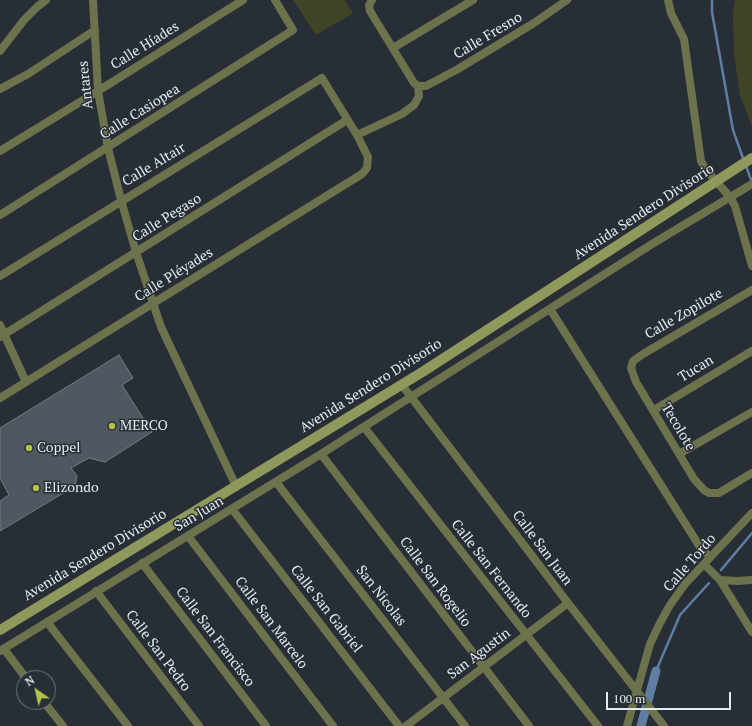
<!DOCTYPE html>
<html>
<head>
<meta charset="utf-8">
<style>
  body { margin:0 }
  #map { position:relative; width:752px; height:726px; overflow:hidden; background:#272e36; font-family:"PT Serif",serif }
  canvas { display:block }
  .north { position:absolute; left:16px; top:670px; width:40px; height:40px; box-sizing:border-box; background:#272e36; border:1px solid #737980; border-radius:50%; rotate:326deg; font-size:11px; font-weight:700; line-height:16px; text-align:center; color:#e5eaef }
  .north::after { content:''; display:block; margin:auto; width:14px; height:18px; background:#b3c24b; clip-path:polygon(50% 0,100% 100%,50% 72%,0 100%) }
  .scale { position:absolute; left:606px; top:692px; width:125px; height:18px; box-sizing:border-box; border:2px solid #e5eaef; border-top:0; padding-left:5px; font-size:12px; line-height:14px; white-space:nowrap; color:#e5eaef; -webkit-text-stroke:3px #272e36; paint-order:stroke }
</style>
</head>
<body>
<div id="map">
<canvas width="752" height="726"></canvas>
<div class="north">N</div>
<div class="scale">100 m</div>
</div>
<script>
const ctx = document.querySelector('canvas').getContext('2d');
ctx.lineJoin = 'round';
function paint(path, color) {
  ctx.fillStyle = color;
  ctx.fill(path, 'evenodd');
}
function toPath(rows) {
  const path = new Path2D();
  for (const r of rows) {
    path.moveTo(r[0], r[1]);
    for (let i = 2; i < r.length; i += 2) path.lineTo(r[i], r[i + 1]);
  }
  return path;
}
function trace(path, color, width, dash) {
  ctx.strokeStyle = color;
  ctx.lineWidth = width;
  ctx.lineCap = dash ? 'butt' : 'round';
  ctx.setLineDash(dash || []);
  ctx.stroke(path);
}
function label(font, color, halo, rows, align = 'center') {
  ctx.font = font + ' "PT Serif",serif';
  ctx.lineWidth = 3;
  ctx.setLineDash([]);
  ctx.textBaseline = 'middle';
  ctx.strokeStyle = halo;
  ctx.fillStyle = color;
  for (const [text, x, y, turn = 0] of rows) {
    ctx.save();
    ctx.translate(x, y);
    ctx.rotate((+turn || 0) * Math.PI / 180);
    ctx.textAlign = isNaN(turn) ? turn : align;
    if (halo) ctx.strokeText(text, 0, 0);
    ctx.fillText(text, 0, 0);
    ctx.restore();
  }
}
paint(toPath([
  [293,0,345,0,353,13,316,35],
  [735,0,752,0,752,126,740,96,734,53,733,13]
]), '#404427');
trace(toPath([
  [712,0,712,12,733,130,744,161],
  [746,166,752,182],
  [721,570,752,533],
  [656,671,680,615,709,583]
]), '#5f7ea2', 2.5);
trace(toPath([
  [641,726,656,671]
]), '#5f7ea2', 9);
const building = toPath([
  [119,355,133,378,122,385,152,432,105,462,89,458,71,468,77,476,75,486,0,531,0,501,9,495,0,478,0,428,119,355]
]);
paint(building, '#4f5760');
trace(building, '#737b85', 1);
trace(toPath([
  [93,0,98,91,108,148,121,200,136,252,161,327,236,486],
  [372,0,369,5,370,11,414,83,418,86],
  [668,0,671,13,684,39,701,161,706,170,730,197,735,206,752,266],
  [393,48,473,0],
  [0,51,24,20,37,7,46,0],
  [418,86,426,86,458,69,534,23,567,0],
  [0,89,28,74,95,30],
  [357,135,402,114,414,105,419,96,418,86],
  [0,151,98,91,243,0],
  [0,215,293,30,275,0],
  [0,276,322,78,357,135,368,157,367,168,362,174,0,398],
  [752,290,643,354,633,361,631,368,636,382,694,479,704,490,709,493,719,493,752,473],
  [550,309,700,547,710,557],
  [0,325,26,382],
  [0,337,347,120],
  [402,385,568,603,664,726],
  [654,410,752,351],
  [364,427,598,726],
  [321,454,529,726],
  [679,454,752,412],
  [276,482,465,726],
  [232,509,399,726],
  [188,536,333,726],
  [142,563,266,726],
  [704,564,720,580,737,581,752,580],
  [720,580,752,632],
  [96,591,199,726],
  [47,622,128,726],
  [4,649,26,678],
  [0,651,321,454,652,244,752,184],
  [44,702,63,726],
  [406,726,568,603],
  [627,726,650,644,660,623,670,605,685,584,752,513]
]), '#6c734c', 8);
trace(toPath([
  [0,630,424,371,752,158]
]), '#8f995b', 10);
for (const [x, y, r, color] of [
  [112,426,4,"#b3c24b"],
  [29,448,4,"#b3c24b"],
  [36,488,4,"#b3c24b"]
]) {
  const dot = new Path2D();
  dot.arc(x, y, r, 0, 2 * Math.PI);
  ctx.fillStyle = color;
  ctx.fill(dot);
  trace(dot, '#272e36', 1.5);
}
label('14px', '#e5eaef', '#272e36', [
  ["Calle Fresno",488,36,-31],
  ["Calle Híades",145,46,-32],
  ["Antares",86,85,-96],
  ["Calle Casiopea",140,112,-32],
  ["Calle Altair",154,165,-31],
  ["Avenida Sendero Divisorio",644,212,-33],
  ["Calle Pegaso",167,218,-32],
  ["Calle Pléyades",174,275,-32],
  ["Calle Zopilote",684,314,-30],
  ["Tucan",696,369,-31],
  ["Avenida Sendero Divisorio",371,386,-32],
  ["Tecolote",678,427,59],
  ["San Juan",199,514,-31],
  ["Calle San Juan",542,548,53],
  ["Avenida Sendero Divisorio",95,555,-31],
  ["Calle Tordo",690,563,-49],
  ["Calle San Fernando",491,569,52],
  ["Calle San Rogelio",435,582,53],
  ["San Nicolas",381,596,52],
  ["Calle San Gabriel",326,609,52],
  ["Calle San Marcelo",271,623,53],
  ["Calle San Francisco",215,637,53],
  ["Calle San Pedro",158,651,53],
  ["San Agustin",479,654,-37]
]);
label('14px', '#e5eaef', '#272e36', [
  ["MERCO",120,426],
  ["Coppel",37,448],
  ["Elizondo",44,488]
], 'left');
</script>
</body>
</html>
